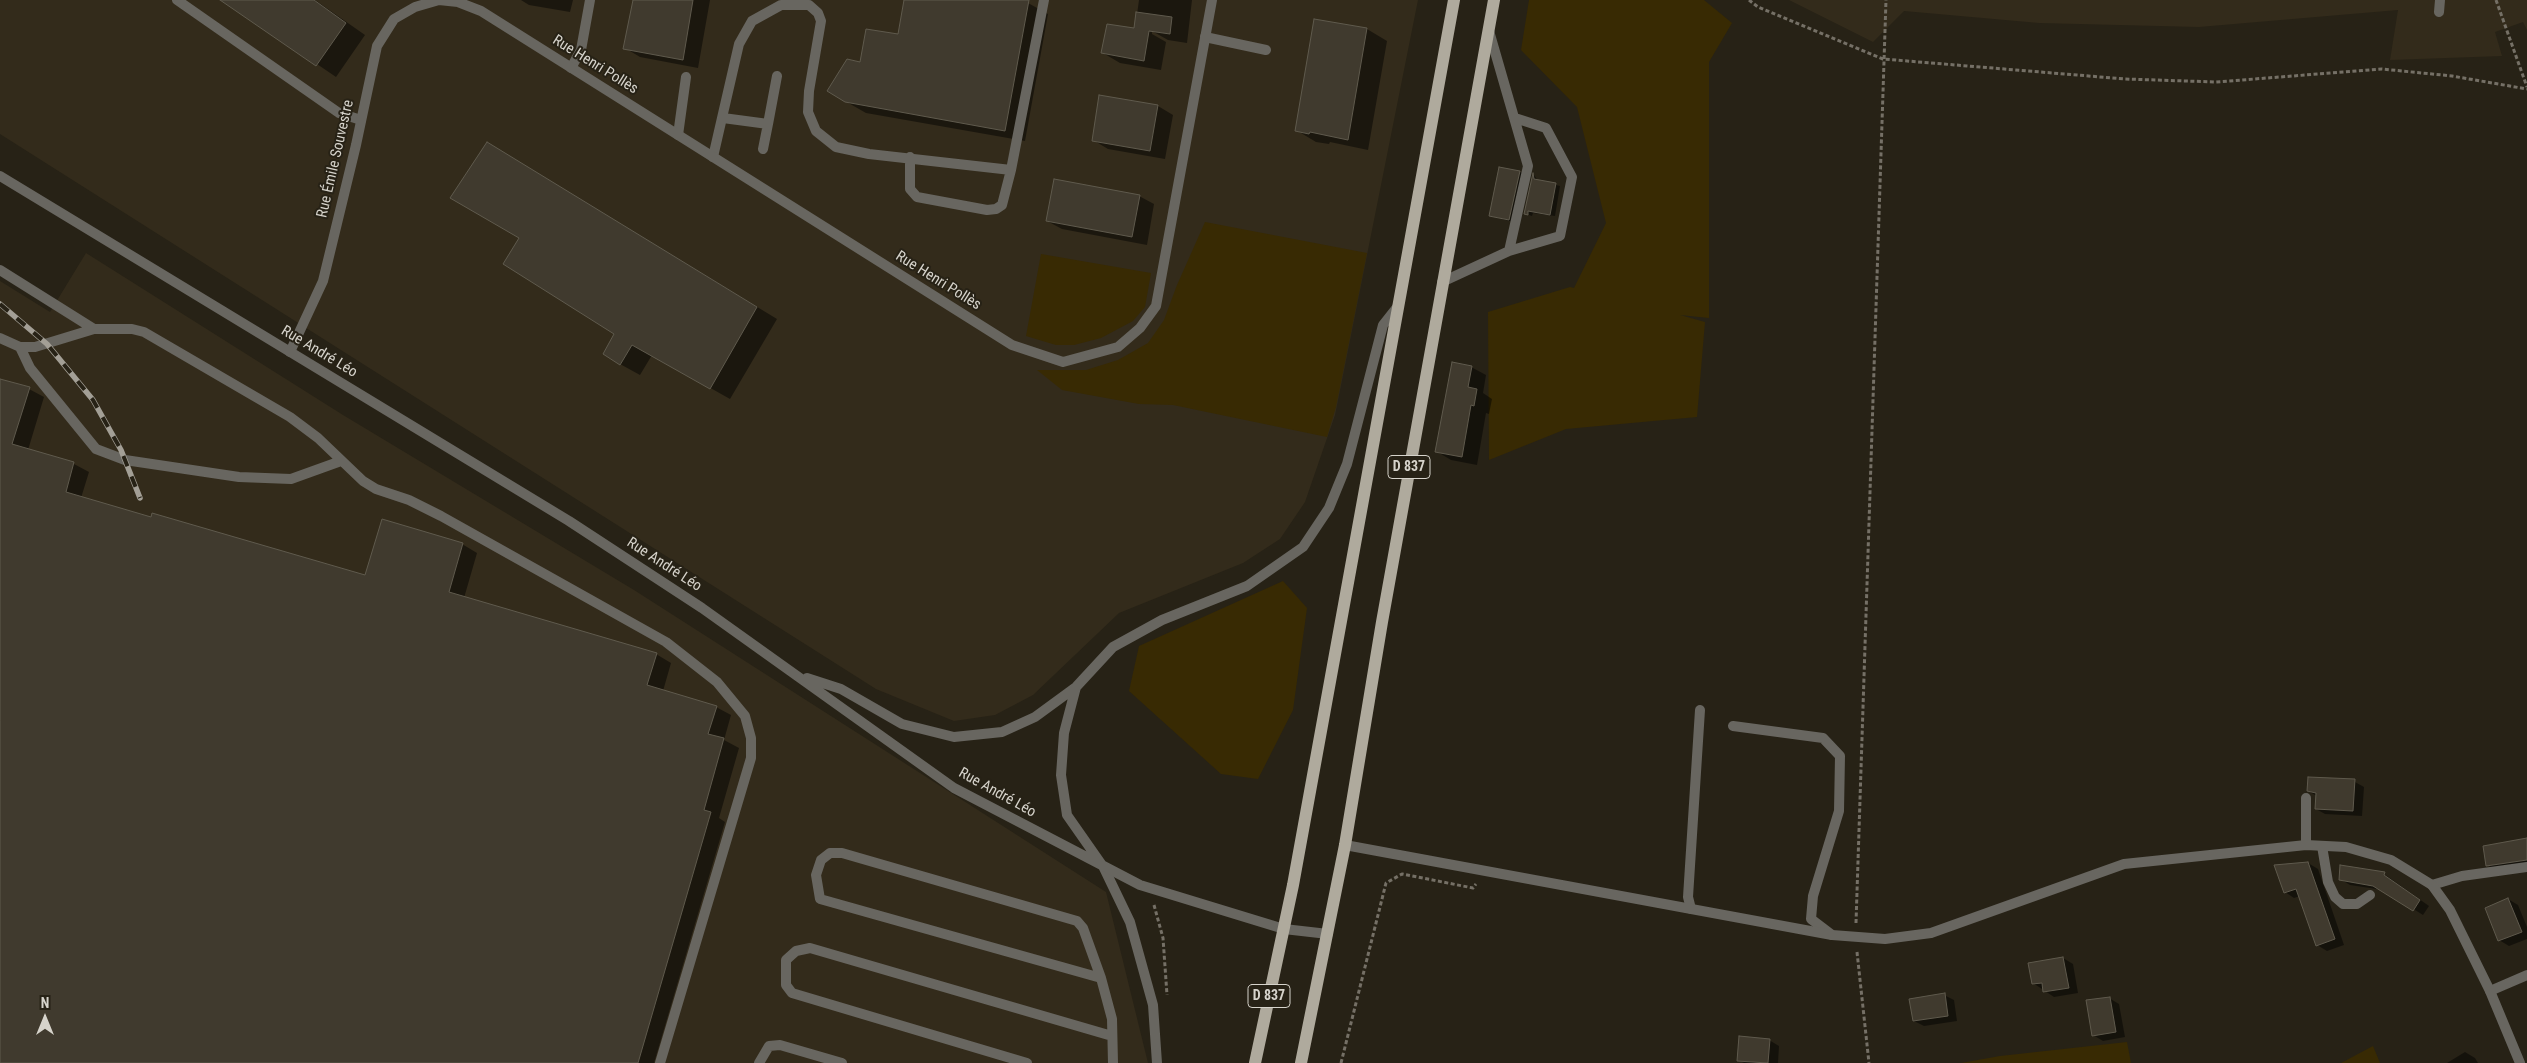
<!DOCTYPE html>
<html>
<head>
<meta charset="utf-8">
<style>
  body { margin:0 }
  #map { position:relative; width:2527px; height:1063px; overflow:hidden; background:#272216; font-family:"Roboto Condensed",sans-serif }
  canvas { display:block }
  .north { position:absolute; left:20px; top:993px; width:50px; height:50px; -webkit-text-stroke:4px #272216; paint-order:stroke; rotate:0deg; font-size:14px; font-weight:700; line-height:20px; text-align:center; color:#d6d3cb }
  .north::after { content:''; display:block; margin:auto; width:18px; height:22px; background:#d6d3cb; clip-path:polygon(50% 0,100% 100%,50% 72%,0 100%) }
</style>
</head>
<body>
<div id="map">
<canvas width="2527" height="1063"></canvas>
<div class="north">N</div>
</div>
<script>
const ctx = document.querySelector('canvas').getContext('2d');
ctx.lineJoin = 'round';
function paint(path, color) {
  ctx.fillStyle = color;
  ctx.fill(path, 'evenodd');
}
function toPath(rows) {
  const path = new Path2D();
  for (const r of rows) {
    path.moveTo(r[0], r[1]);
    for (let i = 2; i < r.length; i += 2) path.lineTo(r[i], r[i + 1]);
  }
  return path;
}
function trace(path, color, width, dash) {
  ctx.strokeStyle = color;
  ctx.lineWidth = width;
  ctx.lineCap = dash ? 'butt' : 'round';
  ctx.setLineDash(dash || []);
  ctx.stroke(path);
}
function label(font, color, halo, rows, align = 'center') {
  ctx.font = font + ' "Roboto Condensed",sans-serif';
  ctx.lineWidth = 4;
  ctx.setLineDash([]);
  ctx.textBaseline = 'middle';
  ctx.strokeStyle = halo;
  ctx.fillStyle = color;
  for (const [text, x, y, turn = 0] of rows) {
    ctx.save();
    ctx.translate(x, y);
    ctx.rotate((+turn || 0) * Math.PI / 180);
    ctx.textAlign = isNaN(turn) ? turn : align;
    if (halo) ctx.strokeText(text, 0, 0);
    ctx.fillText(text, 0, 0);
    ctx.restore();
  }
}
paint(toPath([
  [0,0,1418,0,1335,415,1305,502,1280,539,1243,563,1119,613,1033,695,995,715,954,721,876,689,0,134],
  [1789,0,2527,0,2527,30,2523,22,2495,32,2502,56,2390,60,2398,10,2199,27,2039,23,1904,11,1873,42],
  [86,253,343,415,634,590,1106,892,1148,1063,0,1063,0,281,50,312]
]), '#332b1b');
paint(toPath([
  [1529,0,1704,0,1732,23,1709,62,1709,318,1680,315,1705,322,1697,417,1566,429,1489,460,1488,312,1570,287,1574,288,1606,223,1577,107,1521,50],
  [1205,222,1367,253,1336,407,1327,437,1173,405,1139,404,1062,390,1037,370,1086,370,1118,360,1148,343,1164,320,1177,285],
  [1041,254,1151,273,1145,307,1133,321,1101,338,1074,345,1056,345,1026,336],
  [1283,581,1307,608,1293,710,1258,779,1221,774,1129,691,1139,646],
  [2127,1042,2131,1063,1961,1063,2000,1056],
  [2373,1046,2380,1063,2341,1063]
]), '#382a03');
paint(toPath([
  [223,0,315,0,365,35,336,77],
  [521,0,573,0,570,12,529,5],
  [634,0,710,0,698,68,640,57,625,48],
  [906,0,1016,0,1028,3,1048,14,1025,141,866,113,845,101,861,63,899,36],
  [1139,0,1192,0,1187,43,1168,40,1152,31,1152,34,1166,42,1161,70,1120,63,1103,53,1135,29],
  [1315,20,1367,29,1387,41,1368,150,1330,142,1329,144,1316,142,1296,130],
  [1100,96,1158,106,1173,115,1165,159,1108,149,1093,140],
  [507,155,777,319,730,399,652,355,640,375,620,364,616,334,520,238],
  [1520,172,1524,174,1513,222,1491,216],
  [1534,175,1538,181,1560,186,1555,216,1533,213,1532,216,1526,214],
  [1139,196,1154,204,1147,245,1062,229,1047,221],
  [1471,367,1486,375,1483,393,1492,399,1489,414,1486,413,1477,465,1451,460,1436,451],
  [0,380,29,389,44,397,28,450,74,464,89,472,81,498,365,577,462,544,477,553,464,598,656,654,671,663,663,691,716,707,731,715,724,740,739,748,719,818,725,822,654,1063,0,1063],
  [2309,779,2355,782,2364,787,2362,816,2325,814,2316,809,2317,796,2308,791],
  [2527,839,2527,871,2502,874,2487,865],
  [2308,863,2318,869,2344,945,2327,951,2317,945,2300,896,2294,898,2285,892],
  [2384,874,2429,906,2423,915,2383,890,2350,885,2340,879],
  [2508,899,2518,905,2527,927,2527,939,2509,946,2499,940],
  [2063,958,2073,964,2078,993,2054,997,2033,983],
  [1944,995,1954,1000,1957,1021,1924,1026,1914,1021],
  [2109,998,2119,1004,2125,1037,2103,1041,2093,1035],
  [1769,1040,1779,1046,1778,1063,1744,1063,1738,1060],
  [2465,1052,2475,1058,2478,1063,2447,1063]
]), '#0007');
const building = toPath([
  [220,0,314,0,346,23,316,66,220,0],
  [633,0,693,0,683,60,623,49,633,0],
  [904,0,1029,0,1005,131,845,102,827,91,847,59,860,62,866,29,898,34,904,0],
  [1136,12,1172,17,1170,34,1149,31,1144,61,1101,53,1107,24,1134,28,1136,12],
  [1314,19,1367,28,1348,140,1310,132,1309,134,1295,131,1314,19],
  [1099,95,1158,105,1150,151,1092,141,1099,95],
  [487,142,757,307,710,389,632,345,620,365,603,354,614,334,503,264,519,238,450,198,487,142],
  [1499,167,1520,171,1509,220,1489,216,1499,167],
  [1533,173,1534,179,1556,183,1550,215,1528,211,1528,215,1524,214,1533,173],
  [1054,179,1140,195,1132,237,1046,221,1054,179],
  [1452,362,1472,366,1468,387,1477,389,1474,406,1471,405,1462,457,1435,452,1452,362],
  [0,379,30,387,12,444,74,462,66,492,151,517,152,513,365,575,382,519,463,543,449,592,657,653,647,685,717,706,708,734,724,738,704,810,711,812,638,1063,0,1063,0,379],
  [2308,777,2355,779,2353,811,2315,809,2316,793,2307,791,2308,777],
  [2527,838,2527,860,2486,866,2483,846,2527,838],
  [2308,862,2335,939,2316,946,2296,889,2284,893,2274,865,2308,862],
  [2340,865,2385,872,2384,875,2420,900,2413,911,2373,886,2339,880,2340,865],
  [2508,898,2522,932,2498,941,2485,908,2508,898],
  [2063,957,2069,988,2043,992,2042,983,2032,984,2028,963,2063,957],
  [1945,993,1948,1016,1913,1021,1909,999,1945,993],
  [2110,997,2116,1032,2092,1036,2086,1000,2110,997],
  [1739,1036,1770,1039,1768,1063,1737,1061,1739,1036]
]);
paint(building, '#403a2e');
trace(building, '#5f5a4d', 1);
trace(toPath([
  [1749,0,1758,7,1883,59,2125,79,2216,82,2382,69,2452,76,2527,89],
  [2496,0,2527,87],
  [1154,905,1163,938,1167,995],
  [1856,923,1886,0],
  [1857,952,1869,1063],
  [1341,1063,1386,883,1402,874,1473,888,1476,884]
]), '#757066', 3, [4, 2.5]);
trace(toPath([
  [177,0,339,113,361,120],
  [1205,37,1266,50],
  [571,68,581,50,590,0],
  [723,118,768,124,777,76],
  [678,135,686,77],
  [763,149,768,124],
  [713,157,739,44,752,21,781,5,809,5,818,13,821,21,809,91,808,112,816,131,836,147,869,154,1011,170,1044,0],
  [910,157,910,189,917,197,987,210,996,209,1002,205,1011,170],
  [1509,251,1560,236,1572,177,1546,128,1515,118],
  [0,270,94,329],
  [1442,282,1509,251,1528,166,1489,31],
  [0,338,20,347,35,347,94,329,132,329,144,332,290,417,318,438,363,481,376,489,409,500,441,516,666,642,717,682,745,716,751,738,751,758,660,1063],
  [20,347,30,368,96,449,125,460,239,477,291,479,341,461],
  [1733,726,1823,738,1840,756,1839,811,1813,896,1811,919,1832,935],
  [2306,845,2306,798],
  [2322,846,2328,882,2335,897,2343,904,2357,904,2370,895],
  [1104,868,1130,922,1153,1005,1157,1063],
  [2432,885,2462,876,2527,867],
  [1691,909,1688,897,1700,710],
  [1101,978,820,899,816,875,821,860,830,853,842,853,1077,921,1083,928,1101,978,1112,1019,1113,1063],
  [2490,991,2527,975],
  [759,1063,769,1046,780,1045,842,1063],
  [1027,1063,792,993,786,985,786,960,796,951,810,948,1112,1036]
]), '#686660', 10);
trace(toPath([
  [439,0,458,2,481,11,1012,345,1063,362,1118,347,1140,328,1156,306,1212,0],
  [2439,12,2440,0],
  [290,352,323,281,356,145,377,46,394,19,415,7,439,0],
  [1345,845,1832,935,1885,939,1931,933,2124,864,2306,845,2346,847,2391,860,2432,885,2450,910,2490,991,2520,1063]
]), '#686660', 10);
trace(toPath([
  [0,176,569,521,702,608,954,788,1140,885,1284,929,1328,934],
  [807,678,841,689,902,724,954,737,1002,732,1035,717,1076,687,1113,647,1162,620,1247,586,1303,547,1329,508,1347,464,1383,325,1398,306],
  [1076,687,1064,733,1061,775,1067,815,1102,865]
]), '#686660', 10);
trace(toPath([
  [1255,1063,1293,885,1454,0],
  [1301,1063,1345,845,1382,622,1494,0]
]), '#afaa9d', 12);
const rail = toPath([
  [0,304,47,344,93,400,121,450,140,498]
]);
trace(rail, '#a39f96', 5.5);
trace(rail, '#272216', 4, [11]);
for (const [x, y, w] of [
  [1409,467,42],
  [1269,996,42]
]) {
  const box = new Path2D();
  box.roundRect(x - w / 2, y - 11.5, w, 23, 4);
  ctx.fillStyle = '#272216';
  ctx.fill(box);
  trace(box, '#d6d3cb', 1);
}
label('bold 14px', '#d6d3cb', null, [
  ["D 837",1409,467],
  ["D 837",1269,996]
]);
label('15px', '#d6d3cb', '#272216', [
  ["Rue Henri Pollès",595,65,32],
  ["Rue Émile Souvestre",336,159,-77],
  ["Rue Henri Pollès",938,281,32],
  ["Rue André Léo",319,352,31],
  ["Rue André Léo",664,565,33],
  ["Rue André Léo",997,793,29]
]);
</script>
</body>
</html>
